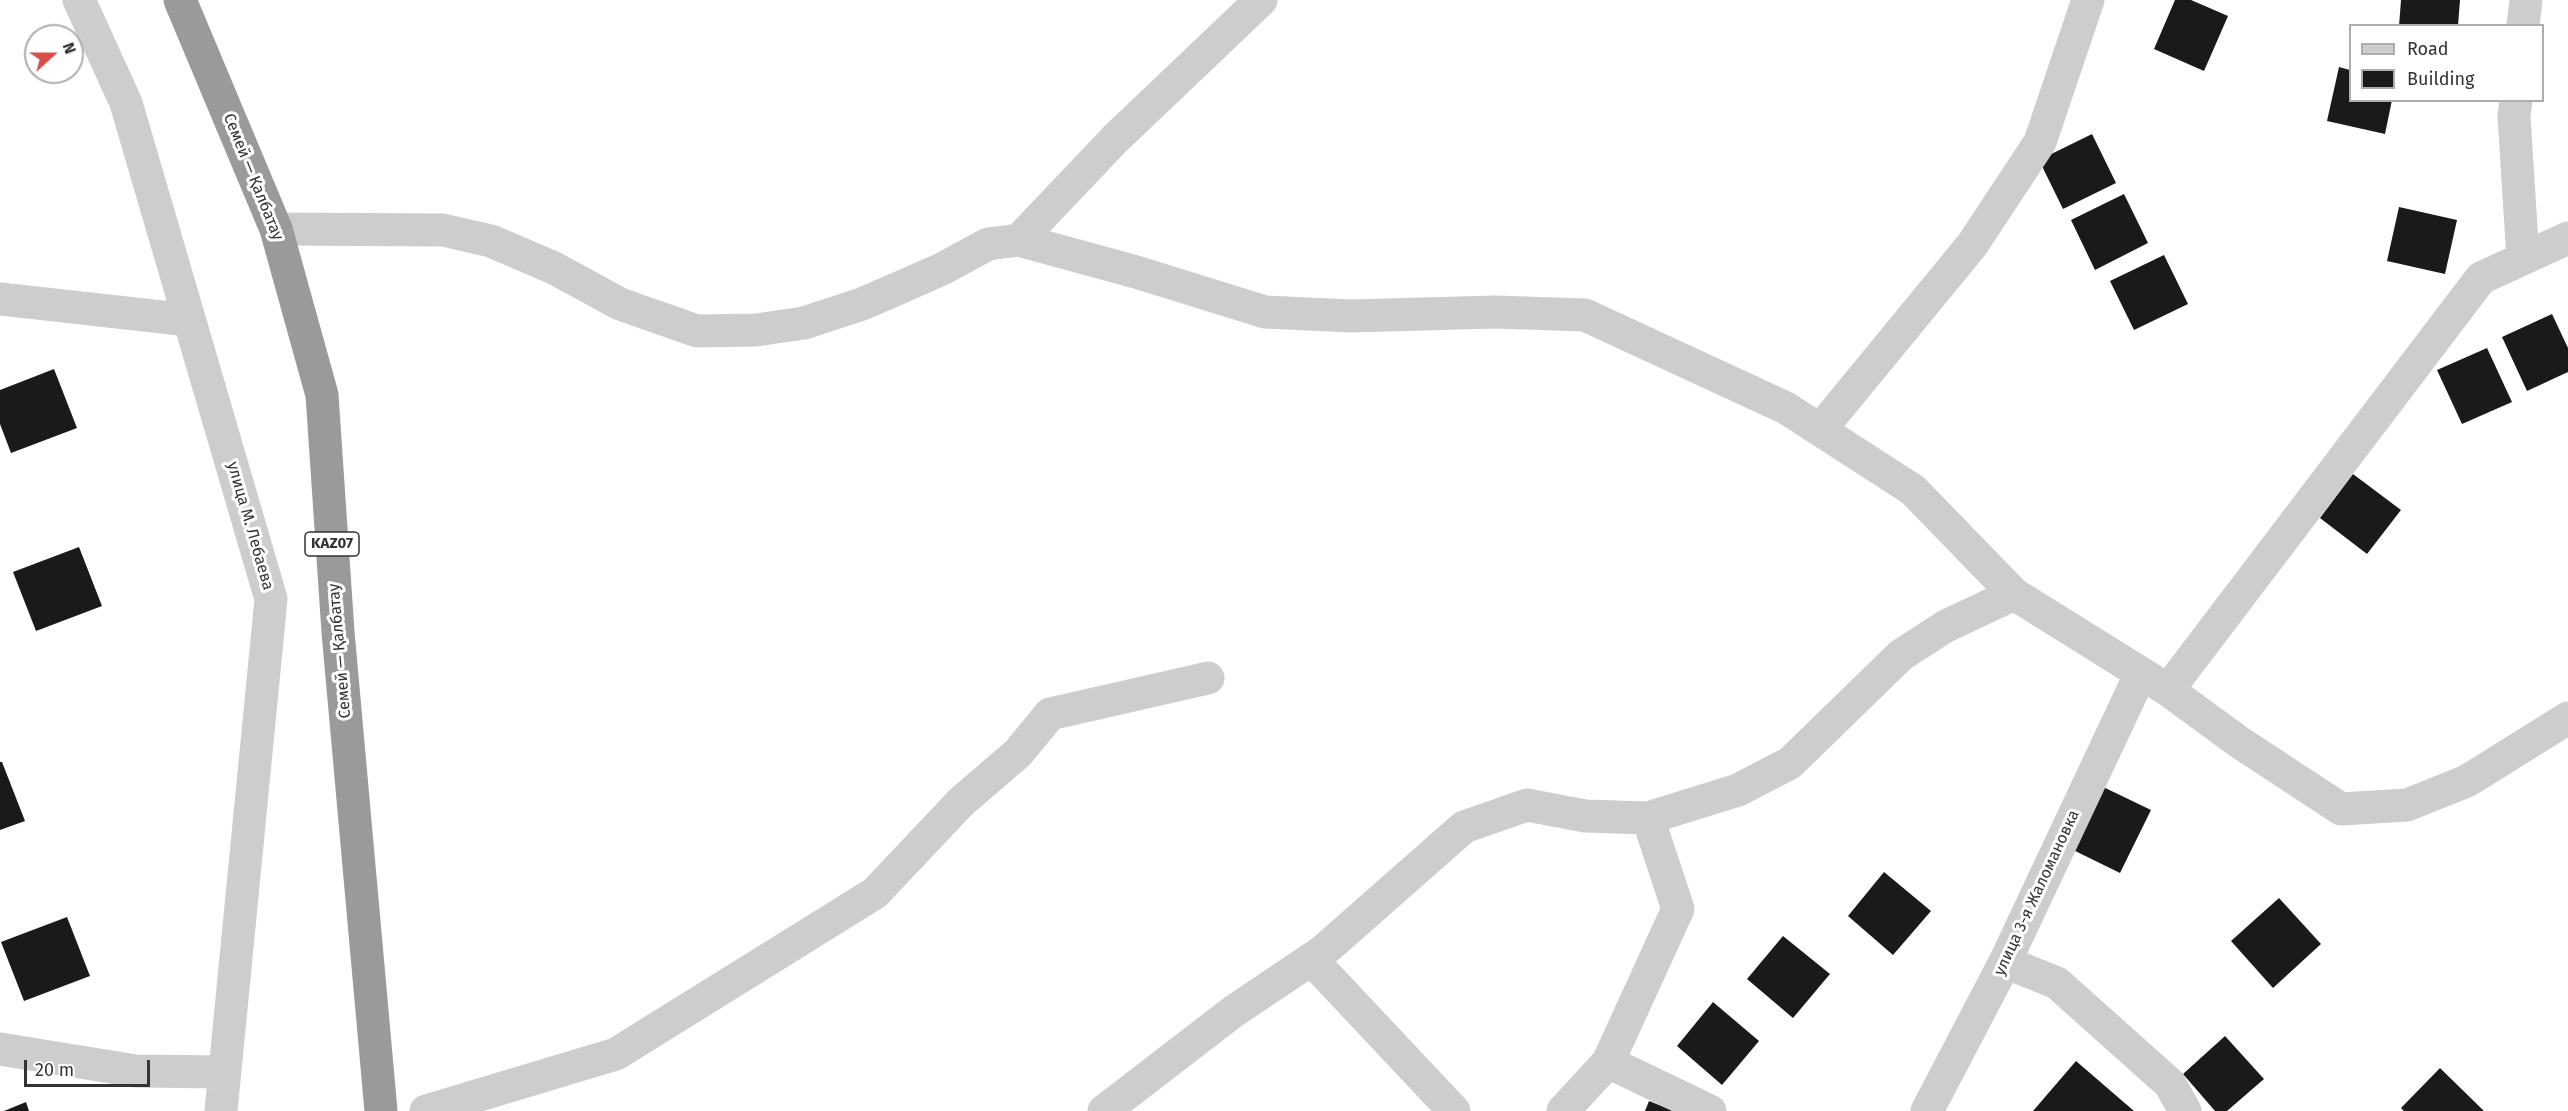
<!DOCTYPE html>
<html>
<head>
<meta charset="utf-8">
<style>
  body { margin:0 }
  #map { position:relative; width:2568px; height:1111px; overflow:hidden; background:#fff; font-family:"Fira Sans",sans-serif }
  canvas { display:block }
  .legend { position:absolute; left:2349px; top:24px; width:195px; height:78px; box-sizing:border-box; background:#fff; border:2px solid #adadad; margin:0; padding:8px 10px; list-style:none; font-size:18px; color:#333 }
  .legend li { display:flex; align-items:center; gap:12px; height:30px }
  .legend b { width:30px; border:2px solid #adadad }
  .north { position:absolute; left:24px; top:24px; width:60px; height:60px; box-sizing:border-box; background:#fff; border:2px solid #adadad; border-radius:50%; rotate:69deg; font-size:16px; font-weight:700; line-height:24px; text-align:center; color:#333 }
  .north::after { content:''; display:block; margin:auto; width:21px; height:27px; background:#d54f49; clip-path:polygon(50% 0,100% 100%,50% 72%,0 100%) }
  .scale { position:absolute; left:24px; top:1060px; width:126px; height:27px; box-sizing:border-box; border:3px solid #333; border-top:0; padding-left:8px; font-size:18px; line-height:21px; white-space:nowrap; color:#333; -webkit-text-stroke:4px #fff; paint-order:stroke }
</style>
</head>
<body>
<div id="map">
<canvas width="2568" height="1111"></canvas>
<ul class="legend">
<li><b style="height:8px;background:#cdcdcd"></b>Road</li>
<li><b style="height:16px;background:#1a1a1a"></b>Building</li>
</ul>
<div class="north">N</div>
<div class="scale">20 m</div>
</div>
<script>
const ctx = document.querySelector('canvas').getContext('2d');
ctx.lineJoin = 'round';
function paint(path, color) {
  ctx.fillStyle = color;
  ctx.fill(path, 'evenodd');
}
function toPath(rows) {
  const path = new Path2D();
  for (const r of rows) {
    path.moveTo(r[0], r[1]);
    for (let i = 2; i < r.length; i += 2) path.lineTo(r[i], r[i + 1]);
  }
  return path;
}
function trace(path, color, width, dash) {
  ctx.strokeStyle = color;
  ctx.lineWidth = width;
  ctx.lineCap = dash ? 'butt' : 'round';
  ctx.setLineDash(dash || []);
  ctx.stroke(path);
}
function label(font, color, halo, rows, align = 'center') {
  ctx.font = font + ' "Fira Sans",sans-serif';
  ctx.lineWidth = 6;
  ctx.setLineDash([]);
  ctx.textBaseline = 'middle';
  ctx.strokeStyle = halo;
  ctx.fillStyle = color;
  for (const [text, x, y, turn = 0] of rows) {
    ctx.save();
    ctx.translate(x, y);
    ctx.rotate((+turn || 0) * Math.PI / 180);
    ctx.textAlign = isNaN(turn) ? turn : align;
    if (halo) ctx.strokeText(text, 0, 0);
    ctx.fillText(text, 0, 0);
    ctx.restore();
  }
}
paint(toPath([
  [2175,0,2191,0,2228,16,2204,71,2154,49],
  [2401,0,2460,0,2458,26,2399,26],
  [2339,67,2350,70,2350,100,2392,100,2385,134,2327,121],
  [2092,134,2116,183,2063,209,2039,160],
  [2124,194,2148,243,2095,270,2071,220],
  [2399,207,2457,220,2445,274,2387,261],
  [2164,255,2188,304,2134,330,2110,281],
  [2552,314,2568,348,2568,372,2527,391,2502,337],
  [2487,348,2512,402,2462,424,2437,370],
  [54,369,77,428,11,453,0,424,0,390],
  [2353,474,2401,510,2367,554,2320,518],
  [79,547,102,606,36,631,13,572],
  [0,762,2,762,25,821,0,830],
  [2097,784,2151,810,2120,873,2067,847],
  [1884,872,1931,911,1893,955,1848,916],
  [2279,898,2321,944,2273,988,2231,941],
  [67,917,90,976,24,1001,1,942],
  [1783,936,1830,974,1793,1018,1747,979],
  [1713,1002,1759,1041,1722,1085,1677,1046],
  [2225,1036,2264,1079,2227,1111,2215,1111,2183,1074],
  [2076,1061,2134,1111,2033,1111],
  [2440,1068,2484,1111,2404,1111,2401,1108],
  [1649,1101,1674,1111,1645,1111],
  [26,1102,29,1111,4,1111]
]), '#1a1a1a');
trace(toPath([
  [79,0,126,103,271,599,221,1111],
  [2523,26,2526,0],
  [2516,100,2514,116,2523,259],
  [276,229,443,230,491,241,554,268,620,304,697,331,756,330,804,323,862,304,899,288,942,269,988,244,1019,240,1136,272,1265,312,1351,316,1495,312,1585,315,1786,408,1913,490,2014,594],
  [1019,240,1115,139,1261,0],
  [0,299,189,320],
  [1820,430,1972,245,2040,142,2088,0],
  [2168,690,2481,278,2568,238],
  [1311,959,1454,1111],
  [2005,962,2057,983,2170,1084,2185,1111],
  [0,1049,136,1071,225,1072],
  [1608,1062,1710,1111],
  [426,1111,616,1054,875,893,961,802,1018,753,1050,714,1208,678],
  [1104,1111,1234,1011,1322,952,1464,827,1527,805,1585,816,1648,818,1738,790,1790,763,1901,655,1946,626,2014,594,2168,690,2239,742,2341,809,2407,805,2467,781,2568,718],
  [1563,1111,1608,1062,1678,909,1648,818],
  [1927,1111,2005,962,2141,673]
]), '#cdcdcd', 33);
trace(toPath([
  [180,0,276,229,322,395,338,632,381,1111]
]), '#9a9a9a', 33);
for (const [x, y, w] of [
  [332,544,54]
]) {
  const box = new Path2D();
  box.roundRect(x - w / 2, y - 12, w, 24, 4.5);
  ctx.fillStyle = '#fff';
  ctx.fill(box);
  trace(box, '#333', 1.5);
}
label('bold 15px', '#333', null, [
  ["KAZ07",332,544]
]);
label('16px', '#333', '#fff', [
  ["Семей — Қалбатау",253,177,68],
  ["улица М. Лебаева",250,526,74],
  ["Семей — Қалбатау",340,651,-95],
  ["улица 3-я Жаломановка",2037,893,-65]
]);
</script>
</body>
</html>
